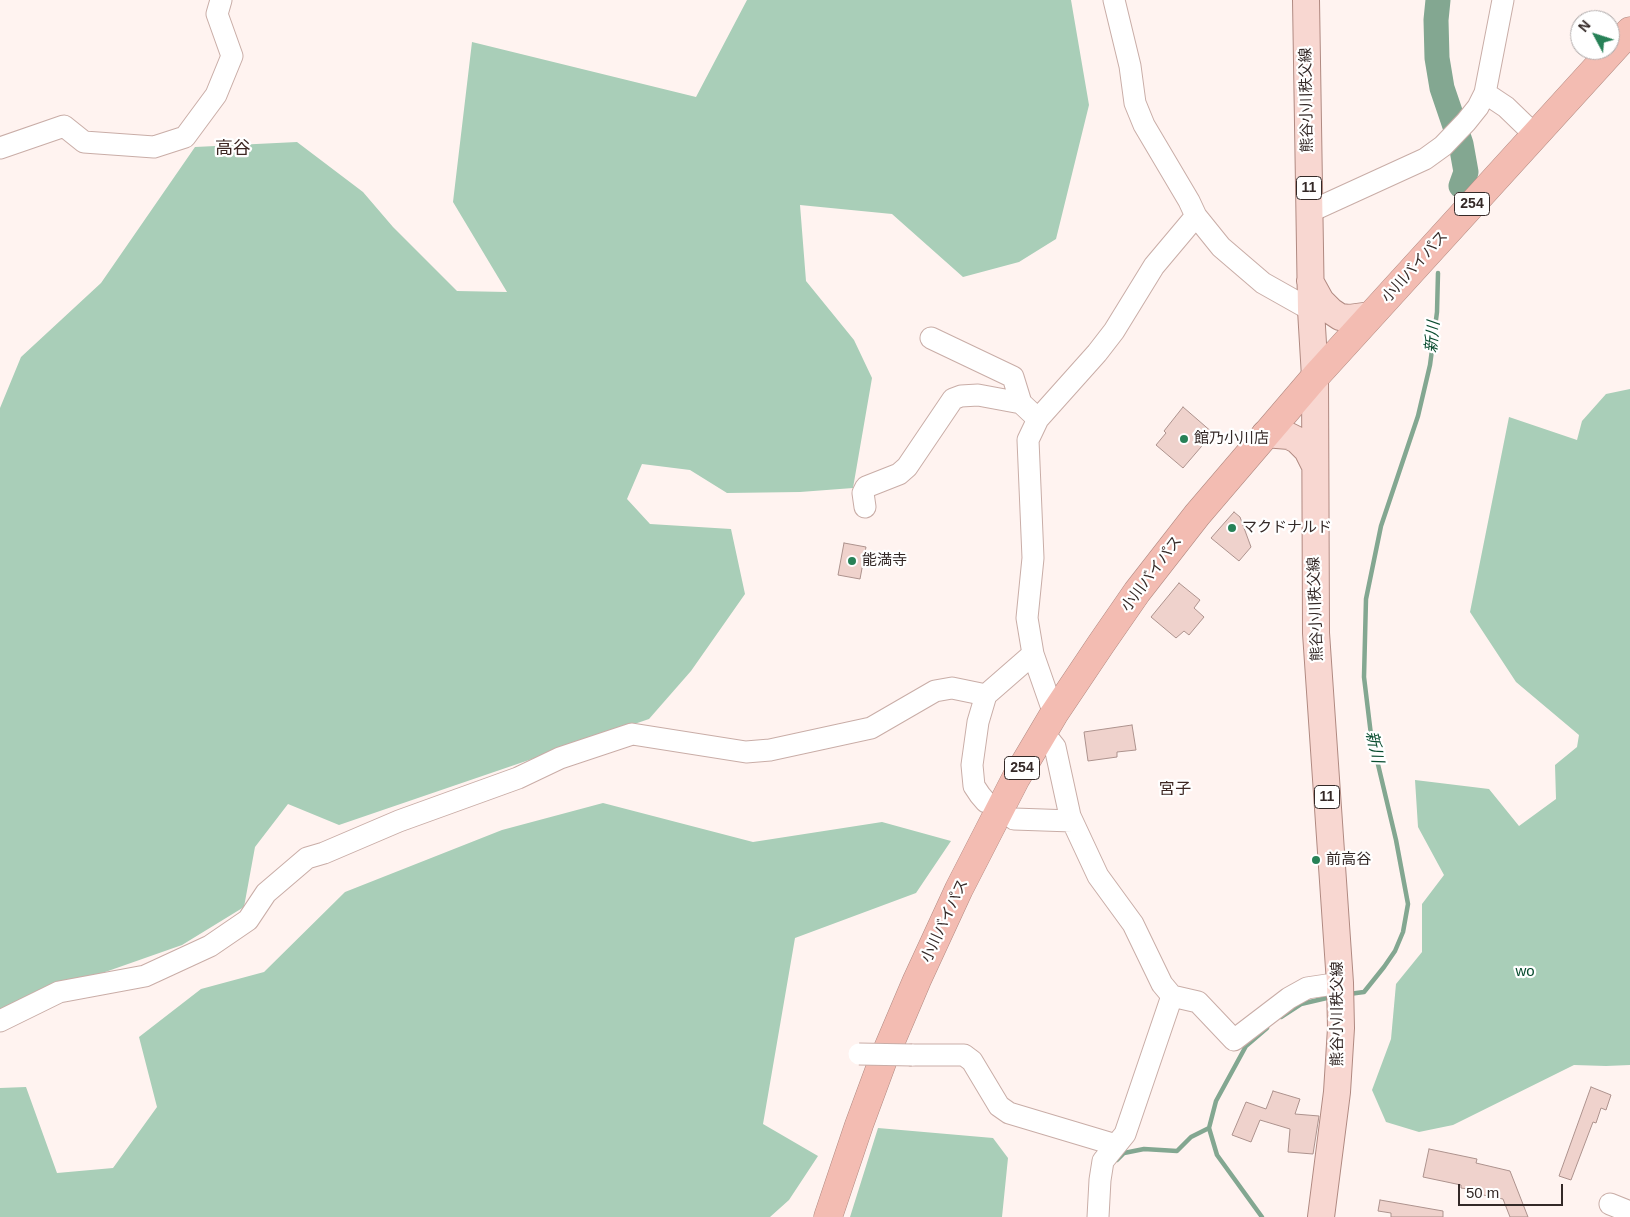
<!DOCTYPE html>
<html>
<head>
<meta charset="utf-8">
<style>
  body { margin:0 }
  #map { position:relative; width:1630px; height:1217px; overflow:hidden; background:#fff3f0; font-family:Helvetica,sans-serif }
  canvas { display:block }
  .north { position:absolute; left:1570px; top:10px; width:50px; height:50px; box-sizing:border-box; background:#fff; border:1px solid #aea9a9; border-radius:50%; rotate:310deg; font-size:14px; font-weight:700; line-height:20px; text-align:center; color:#342927 }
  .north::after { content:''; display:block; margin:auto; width:18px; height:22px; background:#278157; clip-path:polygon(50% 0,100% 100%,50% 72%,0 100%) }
  .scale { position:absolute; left:1458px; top:1184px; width:105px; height:22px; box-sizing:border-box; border:2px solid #342927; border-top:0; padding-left:6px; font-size:15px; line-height:18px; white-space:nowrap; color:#342927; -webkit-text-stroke:4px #fff; paint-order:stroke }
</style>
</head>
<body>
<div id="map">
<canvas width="1630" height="1217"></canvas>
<div class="north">N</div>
<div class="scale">50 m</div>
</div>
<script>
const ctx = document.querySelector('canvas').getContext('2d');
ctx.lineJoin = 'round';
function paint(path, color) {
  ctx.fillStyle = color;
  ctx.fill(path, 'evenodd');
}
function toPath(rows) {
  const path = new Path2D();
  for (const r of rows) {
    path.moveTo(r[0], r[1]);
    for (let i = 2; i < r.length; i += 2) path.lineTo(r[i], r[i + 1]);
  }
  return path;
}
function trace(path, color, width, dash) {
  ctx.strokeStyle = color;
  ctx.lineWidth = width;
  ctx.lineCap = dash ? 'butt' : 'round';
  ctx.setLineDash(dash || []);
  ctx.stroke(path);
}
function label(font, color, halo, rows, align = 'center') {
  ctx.font = font + ' Helvetica,"Noto Sans JP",sans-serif';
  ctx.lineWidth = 4.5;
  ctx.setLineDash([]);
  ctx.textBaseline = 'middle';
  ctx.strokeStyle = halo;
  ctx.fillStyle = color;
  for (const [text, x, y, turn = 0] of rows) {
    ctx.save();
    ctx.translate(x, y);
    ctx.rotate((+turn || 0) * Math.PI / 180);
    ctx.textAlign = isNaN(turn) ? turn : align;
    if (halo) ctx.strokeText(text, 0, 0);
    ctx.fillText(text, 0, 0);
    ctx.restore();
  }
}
paint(toPath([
  [747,0,1071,0,1089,105,1056,239,1019,262,963,277,892,214,800,205,806,281,854,340,872,378,853,488,800,492,727,493,690,470,642,464,627,499,650,524,731,529,745,594,691,671,649,719,339,825,288,804,255,847,244,907,182,945,0,1009,0,408,21,357,101,283,195,147,297,142,363,192,393,227,457,291,507,292,453,202,472,42,696,97],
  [1630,389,1630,1065,1606,1066,1574,1065,1453,1125,1419,1132,1386,1122,1372,1090,1391,1039,1396,984,1422,952,1422,904,1444,875,1418,827,1415,780,1489,789,1519,826,1556,799,1555,765,1577,747,1579,735,1516,682,1470,612,1509,417,1577,440,1582,421,1606,394],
  [603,803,753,842,882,822,951,841,916,893,795,938,763,1124,818,1156,789,1200,770,1217,0,1217,0,1088,26,1087,57,1173,113,1168,157,1107,139,1037,201,989,264,972,345,892,502,830],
  [878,1128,993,1138,1008,1158,1002,1217,850,1217]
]), '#a9ceb8');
trace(toPath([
  [1349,994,1364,992,1384,967,1395,951,1403,932,1408,904,1396,840,1371,735,1364,677,1366,599,1381,526,1418,416,1430,365,1437,312,1438,273],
  [1281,1017,1301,1004,1331,997],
  [1117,1160,1124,1153,1144,1149,1177,1151,1191,1137,1209,1128],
  [1262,1217,1217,1155,1209,1128,1216,1101,1246,1046,1267,1028]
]), '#83a791', 4.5);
trace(toPath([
  [1438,0,1436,20,1437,58,1442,88,1461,144,1466,172,1461,186]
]), '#83a791', 25);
const building = toPath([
  [1183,407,1213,433,1183,468,1156,445,1166,433,1164,431,1183,407],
  [1234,512,1240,517,1251,547,1239,561,1211,538,1234,512],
  [844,543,866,547,860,579,838,575,844,543],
  [1179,583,1200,600,1194,608,1204,617,1189,635,1184,631,1176,638,1151,617,1179,583],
  [1132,725,1136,750,1117,752,1117,757,1088,761,1084,732,1132,725],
  [1591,1087,1611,1095,1606,1110,1601,1108,1596,1123,1593,1122,1571,1180,1559,1176,1591,1087],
  [1273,1091,1300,1099,1295,1114,1319,1116,1313,1154,1288,1152,1290,1129,1260,1120,1251,1142,1232,1135,1246,1102,1266,1109,1273,1091],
  [1429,1149,1477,1159,1476,1163,1510,1171,1528,1217,1510,1217,1503,1199,1473,1193,1474,1190,1461,1188,1461,1185,1423,1177,1429,1149],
  [1380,1200,1443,1211,1443,1217,1391,1217,1391,1213,1378,1211,1380,1200]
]);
paint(building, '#efd2cc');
trace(building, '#ad928d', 1);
const minor = toPath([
  [1114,0,1130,66,1135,103,1144,125,1189,201,1196,216,1221,247,1263,283,1311,310],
  [1485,93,1506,107,1535,135],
  [0,148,64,126,84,142,154,147,185,137,216,95,232,56,217,14,221,0],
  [1309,212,1425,159,1443,146,1466,122,1478,107,1485,93,1503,0],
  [931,338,1013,377,1021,403],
  [865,507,863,493,866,487,899,474,907,467,953,399,961,396,978,395,1021,403,1038,419],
  [1054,714,1033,654,1027,618,1033,558,1028,440,1038,419,1097,353,1114,331,1154,266,1196,216],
  [1043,732,1055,747,1070,816,1098,876,1133,924,1162,984,1172,996,1198,1002,1234,1040,1289,998,1307,988,1340,983],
  [986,802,980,795,974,786,972,765,978,722,986,695],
  [1014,819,1072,821],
  [0,1021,59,992,145,976,210,946,248,920,266,893,307,858,324,853,399,821,518,778,560,758,632,734,746,752,770,750,871,728,935,691,952,688,986,695,1033,654],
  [912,1055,964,1055,972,1061,999,1106,1009,1113,1116,1145],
  [1610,1204,1630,1212],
  [1098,1217,1100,1180,1103,1161,1125,1134,1172,996]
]);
const major = toPath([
  [1306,0,1311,310,1315,377,1316,633,1340,983,1341,1028,1337,1092,1321,1217],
  [1310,281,1321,301,1331,311,1340,317,1349,318,1371,315],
  [1265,434,1289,436,1297,440,1307,450,1314,464]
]);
const highway = toPath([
  [828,1217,859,1125,883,1060,917,980,959,889,1016,778,1054,714,1101,644,1137,592,1197,515,1315,377,1630,31]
]);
trace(minor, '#c9ada7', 23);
trace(major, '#b08981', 28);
trace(highway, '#b08981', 29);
trace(minor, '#fff', 21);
trace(major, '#f8d7d1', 26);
trace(highway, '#f3bcb2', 28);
const minorBridge = toPath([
  [859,1054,912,1055]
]);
trace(minorBridge, '#c9ada7', 23, []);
trace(minorBridge, '#fff', 21);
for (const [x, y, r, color] of [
  [1184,439,5,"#278157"],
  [1232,528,5,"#278157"],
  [852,561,5,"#278157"],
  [1316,860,5,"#278157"]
]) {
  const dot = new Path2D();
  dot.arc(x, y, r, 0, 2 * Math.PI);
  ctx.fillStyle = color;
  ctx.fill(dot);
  trace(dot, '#fff', 2);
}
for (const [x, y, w] of [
  [1309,188,25],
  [1472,204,35],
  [1022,768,35],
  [1327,797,25]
]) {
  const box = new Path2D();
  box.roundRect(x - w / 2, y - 11.5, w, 23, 4);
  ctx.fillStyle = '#fff';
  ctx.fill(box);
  trace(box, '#342927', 1);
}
label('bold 14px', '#342927', null, [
  ["11",1309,188],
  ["254",1472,204],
  ["254",1022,768],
  ["11",1327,797]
]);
label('15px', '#342927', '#fff', [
  ["熊谷小川秩父線",1307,100,-91],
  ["小川バイパス",1415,267,-48],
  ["小川バイパス",1152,574,-53],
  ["熊谷小川秩父線",1316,609,-92],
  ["小川バイパス",945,921,-65],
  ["熊谷小川秩父線",1338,1014,-90]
]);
label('15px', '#342927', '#fff', [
  ["館乃小川店",1194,439],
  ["マクドナルド",1242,528],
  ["能満寺",862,561],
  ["前高谷",1326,860]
], 'left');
label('15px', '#064a2d', '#fff', [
  ["wo",1525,972]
]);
label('italic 16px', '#084c2f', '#fff', [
  ["新川",1433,337,-85],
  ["新川",1374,747,78]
]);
label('16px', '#3d2723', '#fff', [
  ["宮子",1175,790]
]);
label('18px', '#3d2723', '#fff', [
  ["高谷",233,149]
]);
</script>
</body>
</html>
